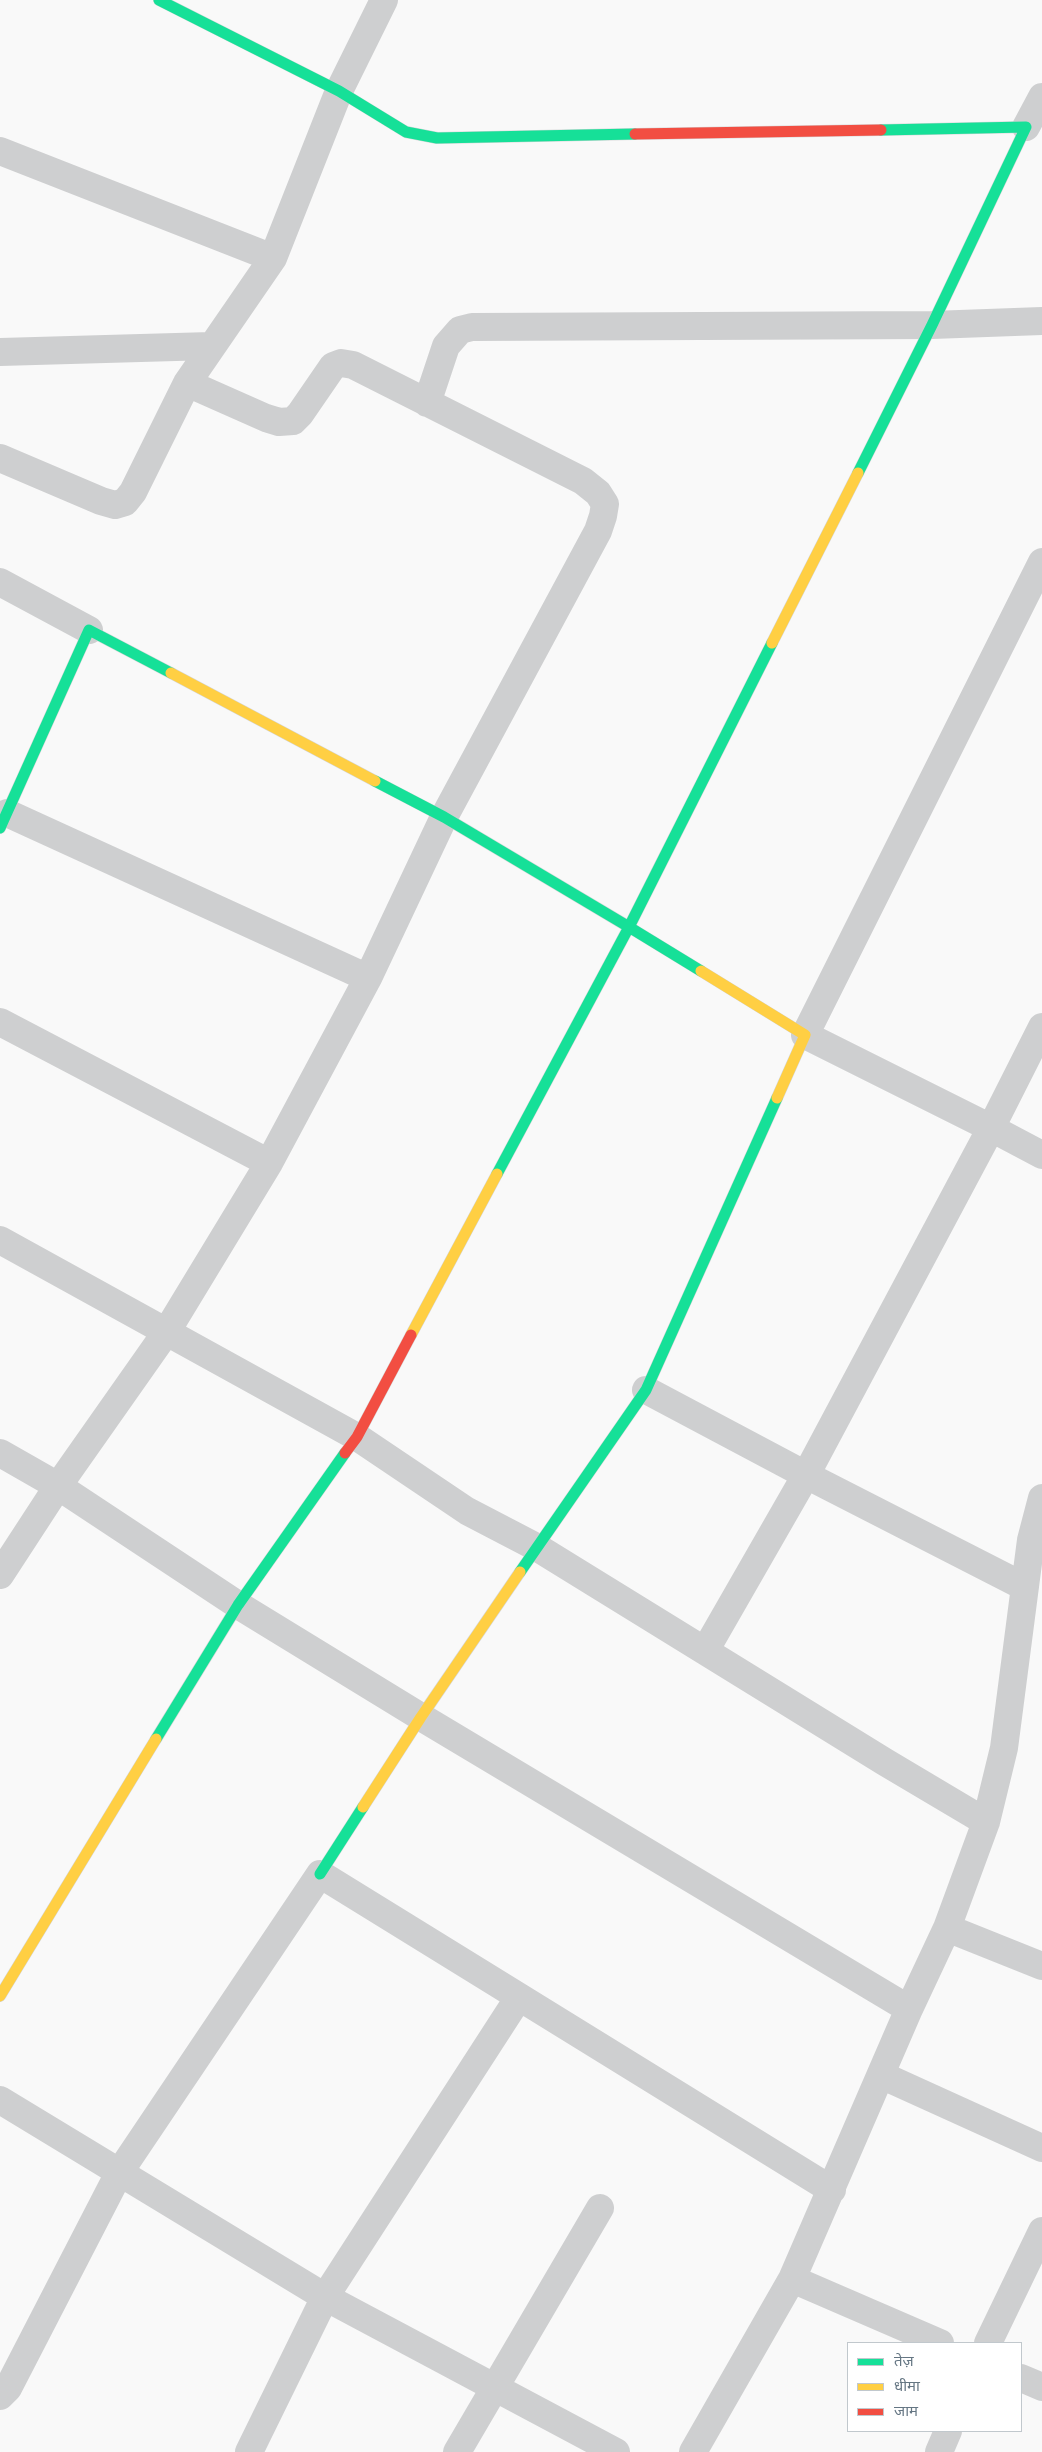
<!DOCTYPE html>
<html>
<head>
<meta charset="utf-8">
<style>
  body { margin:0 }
  #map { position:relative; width:1042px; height:2452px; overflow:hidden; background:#f9f9f9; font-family:"DejaVu Sans","Noto Sans Devanagari",sans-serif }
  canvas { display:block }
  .legend { position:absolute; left:847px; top:2342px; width:175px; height:90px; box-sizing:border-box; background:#fff; border:1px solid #c1c8cd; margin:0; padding:6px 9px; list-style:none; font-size:15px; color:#657683 }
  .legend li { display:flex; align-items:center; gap:10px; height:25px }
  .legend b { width:25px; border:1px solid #c1c8cd }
</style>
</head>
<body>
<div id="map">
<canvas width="1042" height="2452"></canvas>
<ul class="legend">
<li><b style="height:6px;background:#16e098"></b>तेज़</li>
<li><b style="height:6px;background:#ffcf43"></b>धीमा</li>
<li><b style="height:6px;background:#f24e42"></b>जाम</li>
</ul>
</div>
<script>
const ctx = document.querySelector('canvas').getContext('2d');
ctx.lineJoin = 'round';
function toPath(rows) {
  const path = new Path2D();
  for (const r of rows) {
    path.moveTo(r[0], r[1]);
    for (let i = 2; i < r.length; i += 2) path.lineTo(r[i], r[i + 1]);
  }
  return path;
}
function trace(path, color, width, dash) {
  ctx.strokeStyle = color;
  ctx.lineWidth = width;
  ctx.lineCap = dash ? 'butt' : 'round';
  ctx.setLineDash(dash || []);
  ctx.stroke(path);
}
const fast = toPath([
  [159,0,339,91,406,132,437,138,635,134],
  [858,473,932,325,1026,127,881,130],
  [375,781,444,817,629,927,772,643],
  [0,828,89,630,171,673],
  [497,1174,629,927,701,971],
  [520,1572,646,1390,777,1098],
  [156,1739,238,1605,345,1453],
  [320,1874,363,1807]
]);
const slow = toPath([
  [772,643,858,473],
  [171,673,375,781],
  [701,971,805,1035,777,1098],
  [411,1335,497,1174],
  [363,1807,421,1717,520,1572],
  [0,1996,156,1739]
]);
const jam = toPath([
  [635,134,881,130],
  [345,1453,357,1437,411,1335]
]);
trace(fast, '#d5d6d7', 12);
trace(slow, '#d5d6d7', 12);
trace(jam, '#d5d6d7', 12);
trace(toPath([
  [1026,127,1042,97],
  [0,151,273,258],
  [0,352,211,346],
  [187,383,266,418,279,422,293,421,300,414,333,366,341,363,353,365,583,481,598,493,605,504,603,516,598,531,444,817,368,978,269,1163],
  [427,403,446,346,460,330,472,327,932,325,1042,321],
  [0,458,101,501,115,505,125,502,133,492,187,383,273,258,339,91,384,0],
  [1042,562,805,1035,991,1128,1042,1027],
  [0,582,89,630],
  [7,813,368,978],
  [0,1022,269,1163,167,1331,58,1486,0,1575],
  [0,1240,357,1437,467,1511,538,1548,885,1762,986,1822],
  [646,1390,806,1475,1025,1587],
  [0,1453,58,1486,238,1605,421,1717,909,2009],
  [705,1651,806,1475,991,1128,1042,1155],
  [947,1928,1042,1966],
  [881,2075,1042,2148],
  [0,2100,325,2297,616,2452],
  [792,2279,940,2343],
  [988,2343,1042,2231],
  [1021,2378,1042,2387],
  [0,2396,8,2388,119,2173,320,1874,832,2190],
  [249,2452,325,2297,519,1997],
  [457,2452,600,2208],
  [693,2452,792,2279,909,2009,947,1928,986,1822,1004,1748,1031,1540,1042,1498],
  [939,2452,948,2431]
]), '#cecfd0', 28);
trace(fast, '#16e098', 11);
trace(slow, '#ffcf43', 11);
trace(jam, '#f24e42', 11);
</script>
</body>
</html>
